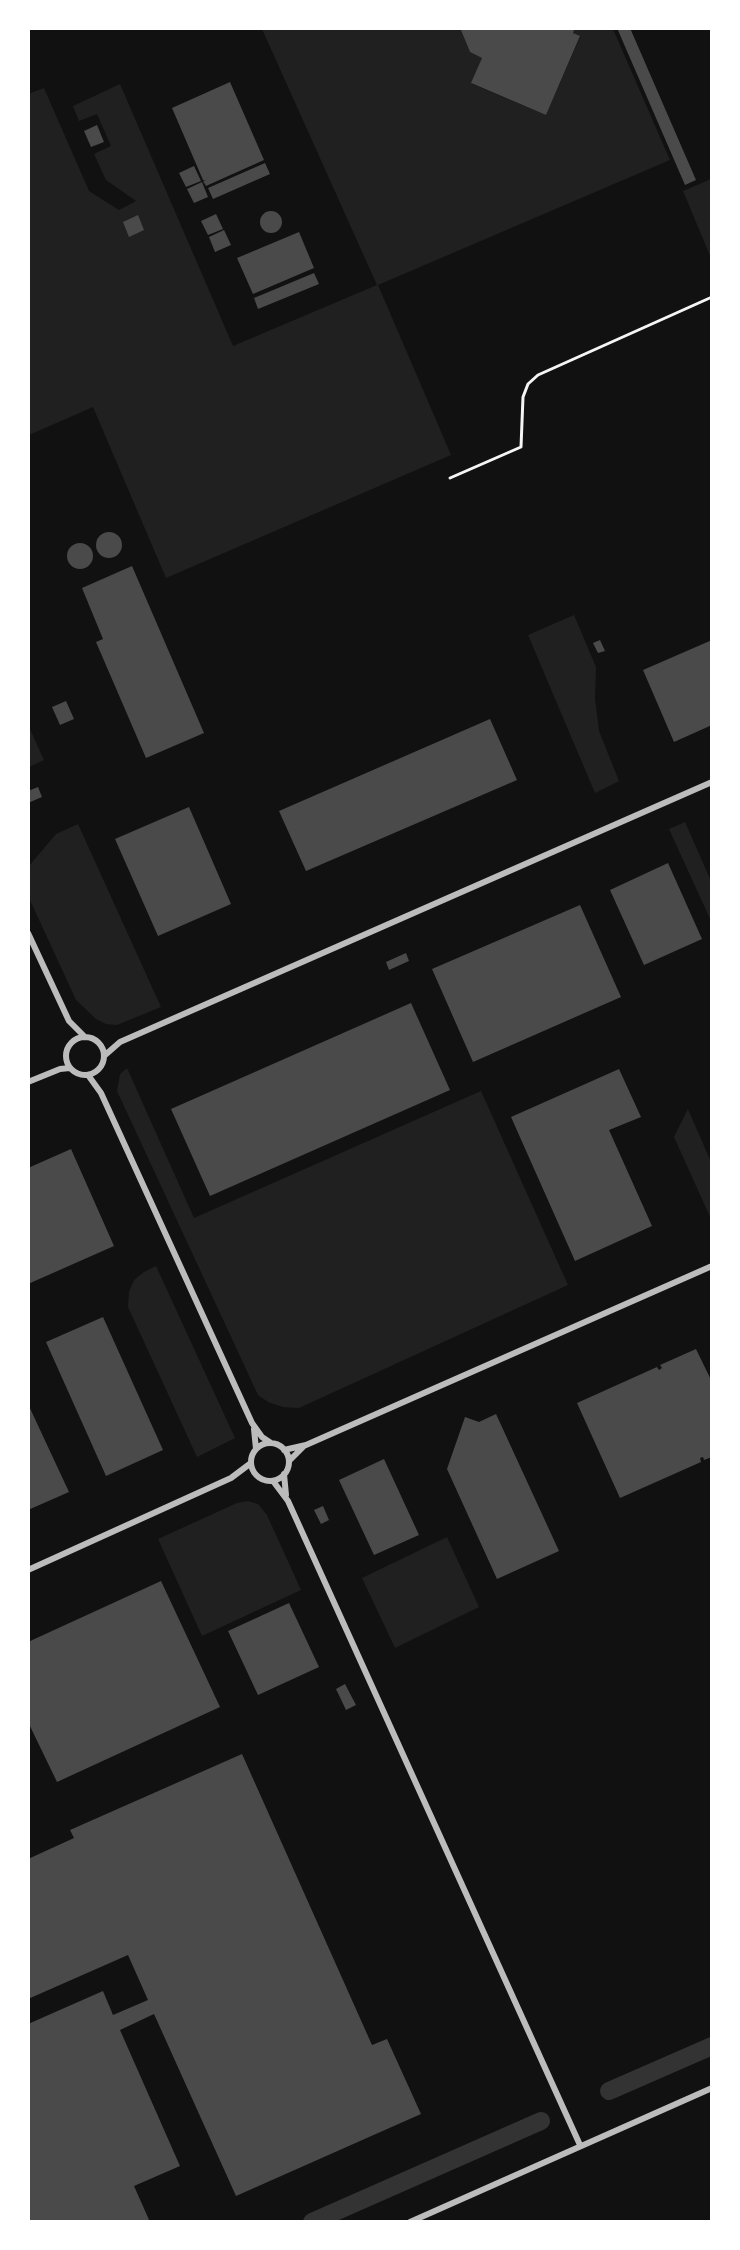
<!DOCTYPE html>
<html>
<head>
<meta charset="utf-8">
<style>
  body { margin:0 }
  #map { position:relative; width:740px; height:2250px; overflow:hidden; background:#111; font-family:Quicksand,sans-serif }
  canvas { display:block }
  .frame { position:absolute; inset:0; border:30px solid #fff; pointer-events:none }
</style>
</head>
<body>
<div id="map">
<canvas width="740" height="2250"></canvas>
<div class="frame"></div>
</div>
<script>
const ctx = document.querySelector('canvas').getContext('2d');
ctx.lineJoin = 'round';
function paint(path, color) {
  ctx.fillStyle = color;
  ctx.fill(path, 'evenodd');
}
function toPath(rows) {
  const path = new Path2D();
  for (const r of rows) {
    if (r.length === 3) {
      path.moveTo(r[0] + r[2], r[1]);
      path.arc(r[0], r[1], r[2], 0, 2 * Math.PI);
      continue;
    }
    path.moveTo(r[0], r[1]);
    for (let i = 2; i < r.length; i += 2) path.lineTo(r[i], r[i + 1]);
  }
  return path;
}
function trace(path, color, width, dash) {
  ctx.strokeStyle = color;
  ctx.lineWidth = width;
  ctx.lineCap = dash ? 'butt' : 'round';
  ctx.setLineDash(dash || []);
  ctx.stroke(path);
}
paint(toPath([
  [262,29,460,29,470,52,482,58,472,84,546,115,580,37,573,33,575,29,613,29,670,160,378,285,451,455,166,578,93,407,29,435,28,94,44,88,89,191,119,210,136,201,106,180,94,154,111,146,97,114,79,121,73,106,120,84,233,346,377,285],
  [711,179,711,258,683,191],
  [574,615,596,667,595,699,599,731,619,781,595,793,528,635],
  [29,727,44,760,29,767,28,767],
  [685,822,711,881,711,921,669,829],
  [78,824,161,1007,117,1025,106,1024,96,1019,76,1000,29,898,29,866,56,834],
  [127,1068,194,1218,481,1091,568,1285,299,1408,283,1407,268,1402,258,1395,117,1091,120,1074],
  [688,1109,711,1162,711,1219,674,1137],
  [156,1266,235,1438,197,1457,128,1307,129,1292,134,1280,144,1272],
  [248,1501,258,1504,267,1515,301,1590,202,1636,158,1539,237,1503],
  [447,1537,479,1607,395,1648,362,1578]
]), '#202020');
trace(toPath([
  [609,2091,712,2046],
  [312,2222,541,2121]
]), '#333', 18);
paint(toPath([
  [460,28,575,28,573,33,580,36,546,115,471,83,482,58,470,52],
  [617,28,630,28,696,180,685,185],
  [230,82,264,160,206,186,203,181,206,180,203,180,172,108],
  [97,125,104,142,91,147,84,131],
  [265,163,270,174,213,199,208,188],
  [194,166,201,181,186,187,179,173],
  [202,182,208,197,194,203,187,189],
  [271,222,11],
  [216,214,223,229,208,235,201,221],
  [138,215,144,230,129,237,123,222],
  [224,230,231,245,215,252,209,237],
  [299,232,314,268,253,294,237,258],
  [314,273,319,284,258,309,254,298],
  [109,545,13],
  [80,556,13],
  [132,566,204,733,146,758,96,642,103,639,82,588],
  [600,640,605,651,598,653,593,643],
  [712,640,712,725,674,742,643,670],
  [66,701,74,719,60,725,52,707],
  [490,719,517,780,306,871,279,811],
  [38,787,42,797,28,803,28,791],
  [189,807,231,904,158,936,115,839],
  [668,863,702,939,644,965,610,890],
  [580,905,621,997,473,1062,432,969],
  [406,953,409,961,389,970,386,962],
  [411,1003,450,1090,210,1196,171,1109],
  [619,1069,641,1117,609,1130,652,1226,575,1261,511,1117],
  [71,1149,114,1246,28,1284,28,1168],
  [103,1317,163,1450,106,1476,46,1342],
  [696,1349,712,1382,712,1457,704,1460,703,1457,700,1458,701,1462,620,1498,577,1403,657,1367,659,1370,662,1368,660,1365],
  [28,1404,69,1492,28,1510],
  [496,1414,559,1551,497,1579,447,1469,465,1417,479,1422],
  [384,1459,419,1535,374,1555,339,1480],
  [323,1506,329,1520,321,1524,314,1510],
  [161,1581,220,1707,57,1782,28,1722,28,1642],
  [289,1603,319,1667,258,1695,228,1631],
  [345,1684,356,1705,346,1710,336,1689],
  [242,1754,372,2045,387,2039,421,2114,236,2196,154,2014,120,2030,180,2166,134,2186,150,2222,28,2222,28,2024,103,1991,113,2015,148,2000,128,1955,28,1999,28,1859,74,1838,70,1830]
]), '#4a4a4a');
trace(toPath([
  [450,478,521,447,523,397,528,384,538,375,712,297]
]), '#f5f5f5', 3);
trace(toPath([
  [28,933,69,1021,85,1037],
  [85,1056,19],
  [104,1056,120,1042,712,782],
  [88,1075,101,1093,252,1423,262,1437,271,1443],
  [28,1082,60,1069,70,1068],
  [254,1429,256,1449],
  [270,1462,19],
  [284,1450,306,1445,712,1266],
  [289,1461,303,1447],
  [284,1474,286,1495],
  [273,1481,288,1501,580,2145],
  [28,1570,231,1478,251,1463],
  [410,2222,712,2088]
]), '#bcbcbc', 6);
</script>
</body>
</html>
